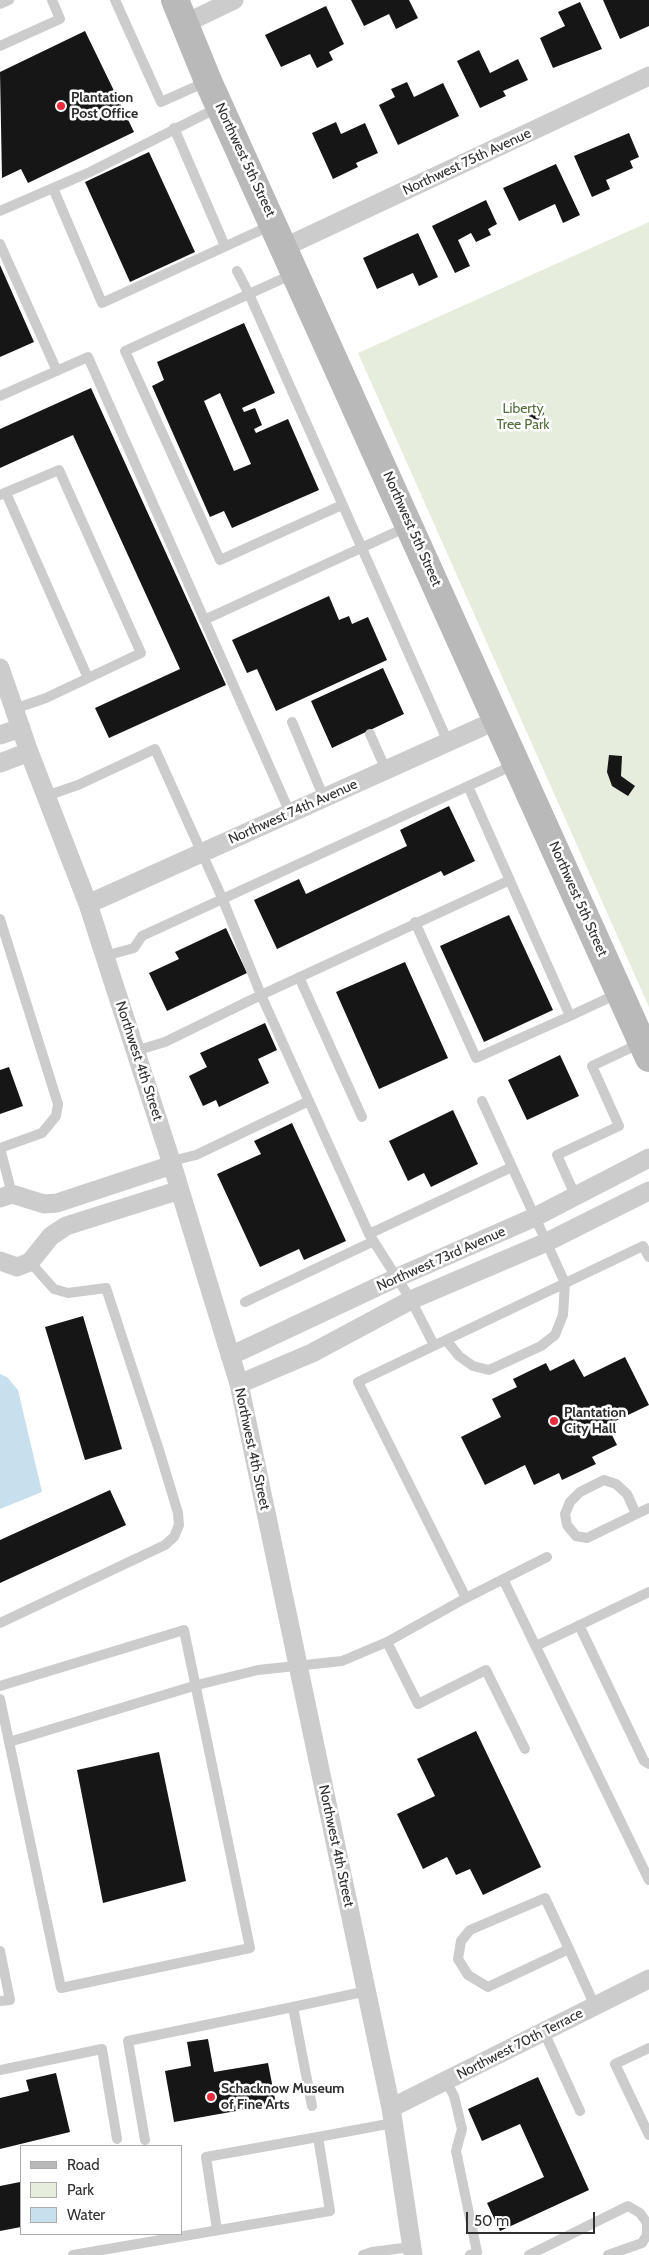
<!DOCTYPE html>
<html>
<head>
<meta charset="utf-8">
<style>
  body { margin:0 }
  #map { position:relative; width:649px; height:2255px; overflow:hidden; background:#fff; font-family:Cabin,sans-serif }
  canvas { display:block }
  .legend { position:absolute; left:20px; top:2145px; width:162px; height:90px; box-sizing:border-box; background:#fff; border:1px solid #acacac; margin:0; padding:6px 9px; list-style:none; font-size:15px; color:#2f2f2f }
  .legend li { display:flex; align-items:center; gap:10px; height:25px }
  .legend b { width:25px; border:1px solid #acacac }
  .scale { position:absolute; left:466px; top:2212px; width:129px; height:22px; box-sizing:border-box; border:2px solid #2f2f2f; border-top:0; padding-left:6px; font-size:15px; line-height:18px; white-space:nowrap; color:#2f2f2f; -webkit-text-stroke:4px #fff; paint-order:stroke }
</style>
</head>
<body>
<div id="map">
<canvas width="649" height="2255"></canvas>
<ul class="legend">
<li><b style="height:6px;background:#b9b9b9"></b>Road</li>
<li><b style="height:14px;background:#e6eddc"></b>Park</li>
<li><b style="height:14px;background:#c8e0ee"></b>Water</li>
</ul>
<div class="scale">50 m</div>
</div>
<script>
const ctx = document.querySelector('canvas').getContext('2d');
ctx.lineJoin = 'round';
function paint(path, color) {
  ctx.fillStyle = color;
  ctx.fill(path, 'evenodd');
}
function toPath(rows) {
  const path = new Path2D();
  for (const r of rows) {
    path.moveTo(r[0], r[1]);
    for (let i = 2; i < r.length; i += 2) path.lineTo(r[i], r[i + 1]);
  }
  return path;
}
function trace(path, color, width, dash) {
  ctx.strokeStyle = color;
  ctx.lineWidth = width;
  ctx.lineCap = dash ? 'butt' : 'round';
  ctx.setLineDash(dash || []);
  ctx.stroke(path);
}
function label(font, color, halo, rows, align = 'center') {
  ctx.font = font + ' Cabin,sans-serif';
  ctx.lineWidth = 5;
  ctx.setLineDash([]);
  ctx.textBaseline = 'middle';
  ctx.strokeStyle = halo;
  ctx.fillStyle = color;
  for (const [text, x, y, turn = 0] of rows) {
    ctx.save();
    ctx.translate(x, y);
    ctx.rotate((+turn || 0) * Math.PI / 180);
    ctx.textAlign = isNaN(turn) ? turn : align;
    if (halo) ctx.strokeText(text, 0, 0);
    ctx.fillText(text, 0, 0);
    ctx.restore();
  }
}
paint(toPath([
  [649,222,649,1007,358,353]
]), '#e6eddc');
paint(toPath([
  [0,1374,7,1377,18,1390,42,1492,0,1509]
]), '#c8e0ee');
paint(toPath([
  [351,0,409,0,418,18,396,29,389,14,364,26],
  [603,0,649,0,649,26,620,39],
  [580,2,602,49,553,68,540,38,565,26,558,12],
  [326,6,344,44,329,52,333,60,317,68,310,54,281,67,265,35],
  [85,31,134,132,28,183,21,169,2,178,0,72],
  [479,50,490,73,518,59,528,80,503,91,506,96,480,108,457,61],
  [407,82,414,97,443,83,459,116,398,145,379,105,395,97,391,89],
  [336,122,341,134,365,123,378,153,356,163,358,167,333,179,312,133],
  [629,133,639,157,630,161,633,168,606,180,610,189,592,197,574,156],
  [149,152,195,252,130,282,85,182],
  [556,164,580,215,563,223,555,204,519,221,503,188],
  [486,200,497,224,488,229,491,235,476,242,471,233,458,240,470,266,455,273,432,226],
  [418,233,438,277,419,286,413,273,377,289,363,258],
  [0,265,34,342,0,357],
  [244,323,275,393,242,408,244,412,255,408,262,425,254,429,256,433,288,419,319,490,232,528,224,511,210,517,152,386,164,380,157,362],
  [220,393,251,464,234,471,204,401],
  [91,388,226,685,109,738,95,708,180,669,73,435,0,468,0,429],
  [533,403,541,404,544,414,538,420,530,418,526,410],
  [329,596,339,620,349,616,352,624,368,617,387,660,276,711,257,669,247,673,232,640],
  [383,668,404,714,332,748,311,701],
  [609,755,622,756,621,776,635,786,628,796,612,786,607,772],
  [449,806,475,861,444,876,441,871,277,949,254,900,299,879,306,894,407,846,400,830],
  [509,915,553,1010,484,1042,440,946],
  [226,928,247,973,167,1011,149,973,179,959,175,952],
  [405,962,448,1058,379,1089,336,992],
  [265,1023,277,1050,258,1059,269,1083,219,1107,216,1100,203,1106,189,1076,207,1067,200,1053],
  [560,1055,579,1096,527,1120,508,1080],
  [9,1067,23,1106,0,1114,0,1070],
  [453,1110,478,1164,431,1187,424,1173,408,1181,389,1141],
  [292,1123,346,1241,304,1260,299,1249,260,1267,217,1174,261,1154,254,1141],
  [83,1316,122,1449,85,1460,45,1327],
  [625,1357,649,1405,607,1425,617,1445,592,1457,596,1464,562,1480,559,1473,534,1485,525,1465,485,1485,461,1437,501,1417,492,1399,517,1387,513,1379,546,1363,550,1371,574,1359,584,1377],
  [110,1490,126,1525,0,1583,0,1540],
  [476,1731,541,1867,483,1895,470,1869,456,1875,447,1857,423,1869,397,1814,435,1796,417,1759],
  [159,1752,186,1881,103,1903,77,1770],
  [208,2039,214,2072,268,2063,276,2104,174,2122,165,2071,191,2066,187,2042],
  [56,2073,70,2132,0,2149,0,2098,29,2091,26,2080],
  [538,2077,589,2190,500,2231,487,2203,544,2177,520,2124,482,2141,468,2109],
  [20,2182,21,2227,0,2231,0,2186]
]), '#161616');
trace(toPath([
  [115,0,161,102,208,81],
  [0,4,9,0],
  [0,46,60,19,52,0],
  [174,128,225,246],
  [53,188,102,303,272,225],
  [0,211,90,172,219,107],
  [0,244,57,371],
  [237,271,249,294,125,351,220,560,342,505],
  [293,274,249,294,448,742],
  [0,396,88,357,290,813],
  [6,493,88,678],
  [0,495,59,470,141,653,46,698,14,709],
  [204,620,409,526],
  [292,722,324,798],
  [370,734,386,770],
  [46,796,78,785,155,749,223,900,261,995,165,1042,135,1051],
  [0,919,58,1104,56,1116,42,1133,0,1148],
  [415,922,476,1058,570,1016,468,786],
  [105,956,134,948,142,936,516,764],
  [299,977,362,1117],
  [570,1016,619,993],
  [0,1148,12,1194],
  [171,1161,196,1155,309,1101],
  [575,1195,557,1155,619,1126,592,1066,641,1043],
  [369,1234,261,995,510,880],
  [245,1302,372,1242],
  [446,1340,459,1356,473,1366,489,1370,541,1346,555,1335,563,1315,565,1283,482,1101],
  [434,1345,411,1300,369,1234,512,1167],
  [636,1514,627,1494,616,1484,604,1480,580,1492,570,1502,565,1514,567,1525,576,1536,587,1538,649,1508],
  [503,1579,649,1880],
  [466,1598,358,1382,643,1246,649,1257],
  [0,1623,165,1545,174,1537,179,1525,178,1513,159,1450,106,1288,68,1293,54,1289,30,1262],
  [579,1625,644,1761,649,1764],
  [387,1642,418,1704,486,1670,525,1749],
  [536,1646,649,1592],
  [0,1686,184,1630,250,1948,61,1988,0,1699],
  [9,1742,197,1685,258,1670,342,1661,387,1642,466,1598,547,1557],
  [569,1949,488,1987,468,1975,458,1959,461,1941,470,1930,545,1898,569,1949,595,2006],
  [0,1951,10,2000,0,2001],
  [544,2032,580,2111],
  [649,2048,615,2064,649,2135],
  [0,2070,102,2049,117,2139],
  [446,2081,454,2096,462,2129,456,2151,477,2252,470,2255],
  [312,2106,293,2007,367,1991],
  [145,2140,128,2041,293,2007],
  [217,2230,206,2157,318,2137],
  [73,2255,330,2211,318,2137,393,2123],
  [363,2255,372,2252,411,2247],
  [529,2255,628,2206,640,2213,647,2223,647,2235,642,2243,608,2255]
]), '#ccc', 10);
trace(toPath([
  [186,23,234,0],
  [285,247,649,76],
  [0,668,29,752,88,904,171,1161,239,1384,391,2108,413,2255],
  [0,735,21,728],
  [0,763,29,752],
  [88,904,497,720],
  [0,1198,12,1194,44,1204,57,1203,172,1165],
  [0,1261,17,1267,30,1262,51,1236,66,1226,180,1190],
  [230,1356,396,1278,535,1217,649,1158],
  [239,1384,312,1353,411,1300,547,1242,649,1191],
  [391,2108,649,1979]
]), '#ccc', 19);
trace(toPath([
  [175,0,208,81,649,1058]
]), '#b9b9b9', 28);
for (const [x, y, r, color] of [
  [61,106,5,"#ed2b3c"],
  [554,1421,5,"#ed2b3c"],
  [211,2097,5,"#ed2b3c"]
]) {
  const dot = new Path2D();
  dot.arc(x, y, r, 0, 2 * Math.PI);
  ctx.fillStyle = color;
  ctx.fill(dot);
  trace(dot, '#fff', 2);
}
label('bold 14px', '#2f2f2f', '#fff', [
  ["Plantation",71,98],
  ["Post Office",71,114],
  ["Plantation",564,1413],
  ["City Hall",564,1429],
  ["Schacknow Museum",221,2089],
  ["of Fine Arts",221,2105]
], 'left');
label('14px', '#2f2f2f', '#fff', [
  ["Northwest 5th Street",245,160,65],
  ["Northwest 75th Avenue",467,162,-25],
  ["Northwest 5th Street",412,529,66],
  ["Northwest 74th Avenue",293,812,-24],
  ["Northwest 5th Street",578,899,66],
  ["Northwest 4th Street",139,1061,72],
  ["Northwest 73rd Avenue",441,1259,-24],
  ["Northwest 4th Street",252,1449,78],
  ["Northwest 4th Street",336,1846,78],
  ["Northwest 70th Terrace",520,2044,-27]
]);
label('14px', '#536d3a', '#fff', [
  ["Liberty",523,409],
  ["Tree Park",523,425]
]);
</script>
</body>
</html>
